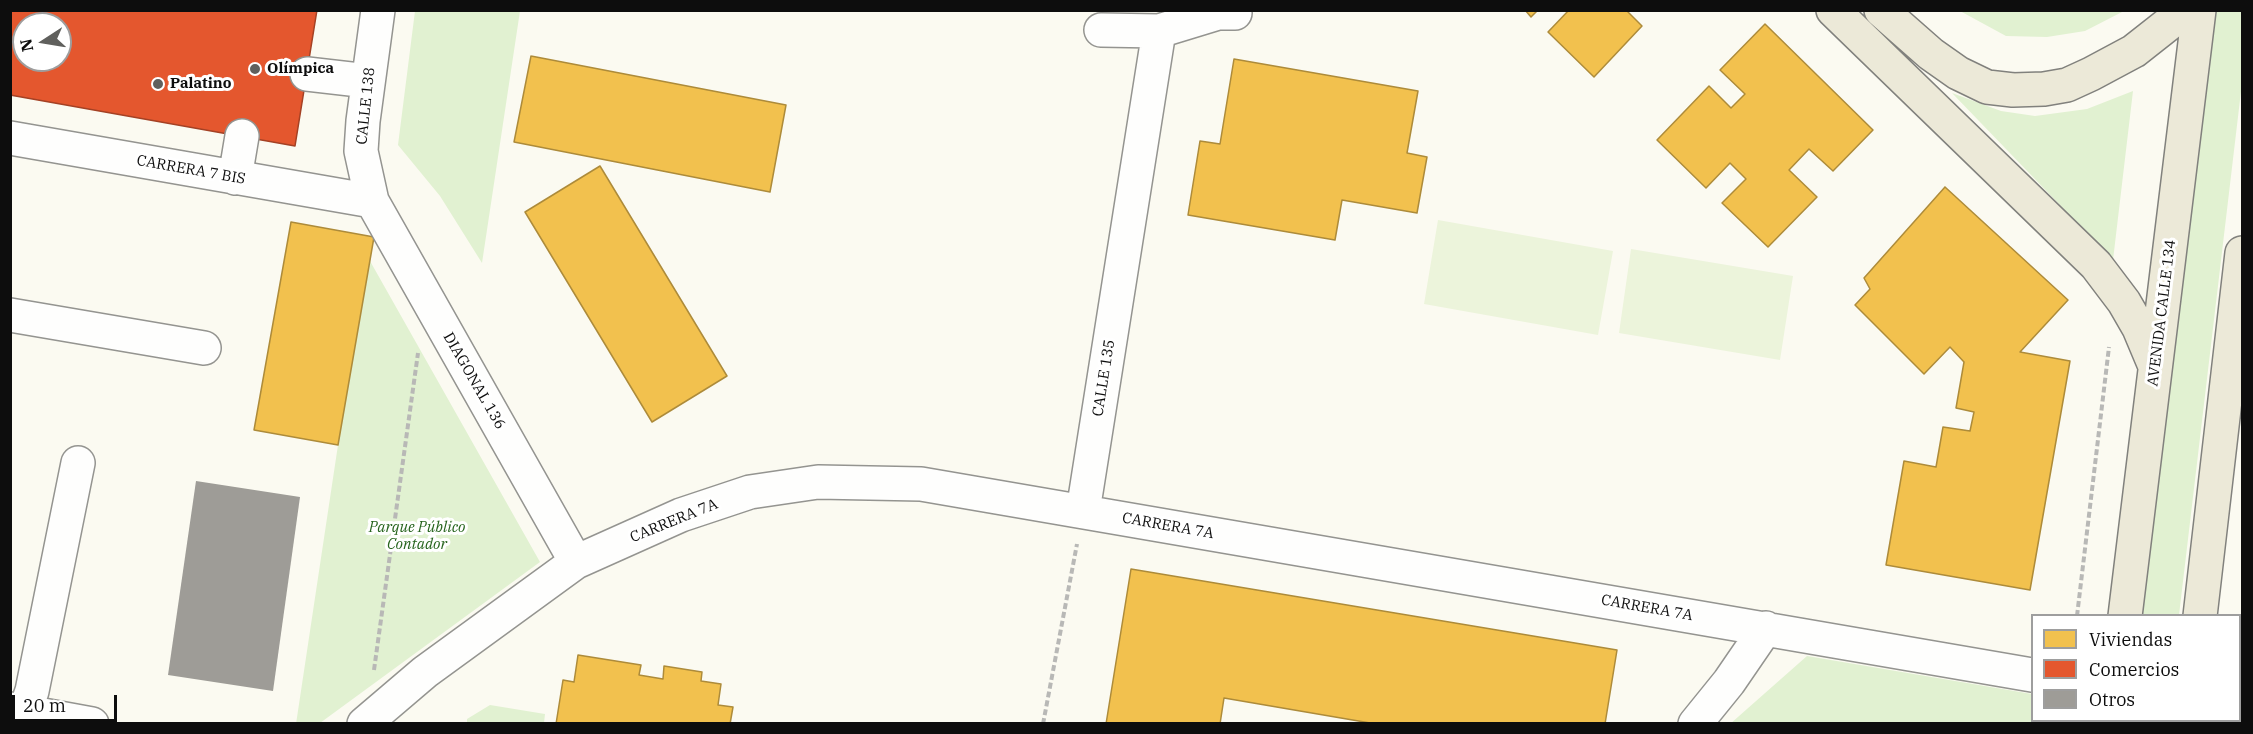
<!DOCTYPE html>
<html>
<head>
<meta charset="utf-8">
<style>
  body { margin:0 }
  #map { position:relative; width:2253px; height:734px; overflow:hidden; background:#fbfaf1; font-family:"IBM Plex Serif",serif }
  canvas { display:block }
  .frame { position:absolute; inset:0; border:12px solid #0d0d0d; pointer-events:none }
  .legend { position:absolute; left:2031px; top:614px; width:210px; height:108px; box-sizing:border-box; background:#fff; border:2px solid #9e9e9e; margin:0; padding:8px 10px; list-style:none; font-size:18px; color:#0d0d0d }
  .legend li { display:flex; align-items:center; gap:12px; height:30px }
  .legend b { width:30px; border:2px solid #9e9e9e }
  .north { position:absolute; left:12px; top:12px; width:60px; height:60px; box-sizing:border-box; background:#fff; border:2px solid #9e9e9e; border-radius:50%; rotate:258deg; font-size:16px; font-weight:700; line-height:24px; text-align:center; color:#0d0d0d }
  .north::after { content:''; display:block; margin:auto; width:21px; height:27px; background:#60605d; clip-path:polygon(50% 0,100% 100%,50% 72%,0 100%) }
  .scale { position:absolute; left:12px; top:695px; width:105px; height:27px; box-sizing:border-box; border:3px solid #0d0d0d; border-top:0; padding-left:8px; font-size:18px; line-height:21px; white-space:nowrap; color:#0d0d0d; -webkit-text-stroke:4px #fff; paint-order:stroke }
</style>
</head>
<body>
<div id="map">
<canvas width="2253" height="734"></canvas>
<div class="frame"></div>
<ul class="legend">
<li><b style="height:16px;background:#f2c14e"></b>Viviendas</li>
<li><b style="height:16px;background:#e4572e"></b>Comercios</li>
<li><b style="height:16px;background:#9e9c97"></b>Otros</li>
</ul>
<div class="north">N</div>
<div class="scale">20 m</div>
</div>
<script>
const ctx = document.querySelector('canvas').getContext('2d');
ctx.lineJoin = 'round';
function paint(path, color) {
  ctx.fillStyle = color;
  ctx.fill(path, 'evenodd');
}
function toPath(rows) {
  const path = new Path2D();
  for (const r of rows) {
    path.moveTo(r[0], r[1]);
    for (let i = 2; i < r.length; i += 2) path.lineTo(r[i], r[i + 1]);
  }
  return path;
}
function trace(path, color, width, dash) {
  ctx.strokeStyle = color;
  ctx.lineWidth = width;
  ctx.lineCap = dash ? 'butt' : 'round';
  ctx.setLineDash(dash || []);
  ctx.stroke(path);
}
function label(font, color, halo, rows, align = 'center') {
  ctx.font = font + ' "IBM Plex Serif",serif';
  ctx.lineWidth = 6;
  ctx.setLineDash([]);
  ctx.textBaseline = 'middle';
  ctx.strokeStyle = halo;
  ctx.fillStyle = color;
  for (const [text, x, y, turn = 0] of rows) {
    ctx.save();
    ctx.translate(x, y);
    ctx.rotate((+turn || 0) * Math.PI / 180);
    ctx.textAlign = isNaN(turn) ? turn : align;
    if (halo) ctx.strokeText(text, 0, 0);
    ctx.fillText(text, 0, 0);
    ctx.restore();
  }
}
paint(toPath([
  [415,11,520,11,482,263,440,196,398,145],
  [1960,11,2124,11,2085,31,2047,37,2006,36],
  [2213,11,2242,11,2242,83,2179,615,2137,616],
  [2133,91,2113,260,1952,93,2001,111,2035,116,2087,109],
  [370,261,540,562,320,723,296,724,338,445],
  [1807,656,2032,694,2032,720,2082,721,2082,724,1730,724],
  [490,705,545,714,544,723,467,723,467,719]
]), '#e1f1d1');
paint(toPath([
  [1438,220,1613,251,1598,335,1424,304],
  [1631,249,1793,276,1780,360,1619,333]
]), '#ecf4db');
const homes = toPath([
  [1525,10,1538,10,1531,17,1525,10],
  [1569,10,1626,10,1642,26,1594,77,1548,32,1569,10],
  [1765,24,1873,130,1833,171,1809,149,1789,170,1817,197,1768,247,1722,203,1746,179,1730,163,1706,188,1657,140,1709,86,1731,108,1745,94,1720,70,1765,24],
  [531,56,786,105,770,192,514,142,531,56],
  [1234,59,1418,91,1407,153,1427,157,1417,213,1342,200,1335,240,1188,215,1200,141,1220,144,1234,59],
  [600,166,727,376,652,422,525,212,600,166],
  [1945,187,2068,300,2020,352,2070,361,2030,590,1886,565,1904,461,1936,467,1943,427,1970,431,1974,412,1956,408,1964,362,1950,347,1924,374,1855,305,1870,289,1864,278,1945,187],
  [291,222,374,237,338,445,254,430,291,222],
  [1131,569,1617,650,1605,724,1376,724,1224,698,1220,724,1106,724,1131,569],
  [578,655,641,665,639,675,663,679,664,666,702,672,701,681,721,684,718,705,733,707,730,724,556,724,563,680,574,682,578,655]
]);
paint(homes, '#f2c14e');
trace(homes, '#ad8b3a', 1.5);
const shops = toPath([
  [10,10,317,10,295,146,10,95,10,10],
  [24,24,60,24,60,60,24,60,24,24]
]);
paint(shops, '#e4572e');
trace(shops, '#a44124', 1.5);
paint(toPath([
  [196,481,300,497,273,691,168,675]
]), '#9e9c97');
const minor = toPath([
  [378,10,363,121,361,151,372,201,576,562],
  [1101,30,1159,31,1218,13,1235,13],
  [307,74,368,81],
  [10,138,372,201],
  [235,178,242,136],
  [10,315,204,348],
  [1083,511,1159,31],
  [10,709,92,724],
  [25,711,32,691,78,463],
  [364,724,425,672,576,562,681,515,750,492,818,482,921,484,2032,675],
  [1695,724,1729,682,1766,628]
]);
const major = toPath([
  [1833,10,2096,265,2124,302,2139,328,2155,366],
  [1881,10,1931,54,1958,73,1987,87,2013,90,2044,89,2067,85,2091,74,2134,51,2186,10],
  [2125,616,2199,10],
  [2200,616,2242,253],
  [2112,724,2113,720],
  [2188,724,2188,720]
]);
trace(minor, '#949490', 36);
trace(major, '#81817d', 36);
trace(toPath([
  [2077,616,2109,347],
  [374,670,418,353],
  [1043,724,1077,544],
  [2064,724,2065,720]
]), '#b8b8b6', 4, [6, 3]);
trace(minor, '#fefefd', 33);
trace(major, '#ece9d8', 33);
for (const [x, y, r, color] of [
  [255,69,6,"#60605d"],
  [158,84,6,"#60605d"]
]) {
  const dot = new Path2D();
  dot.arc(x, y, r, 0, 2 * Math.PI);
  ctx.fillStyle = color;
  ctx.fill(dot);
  trace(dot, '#fff', 2);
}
label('bold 15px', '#0d0d0d', '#fff', [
  ["Olímpica",267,69],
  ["Palatino",170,84]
], 'left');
label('15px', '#0d0d0d', '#fff', [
  ["CALLE 138",366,106,-84],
  ["CARRERA 7 BIS",191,170,10],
  ["AVENIDA CALLE 134",2162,313,-83],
  ["CALLE 135",1104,378,-81],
  ["DIAGONAL 136",474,381,60],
  ["CARRERA 7A",674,521,-22],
  ["CARRERA 7A",1168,526,10],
  ["CARRERA 7A",1647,608,10]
]);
label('italic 15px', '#26641d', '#fff', [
  ["Parque Público",417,528],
  ["Contador",417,545]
]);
</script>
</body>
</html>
